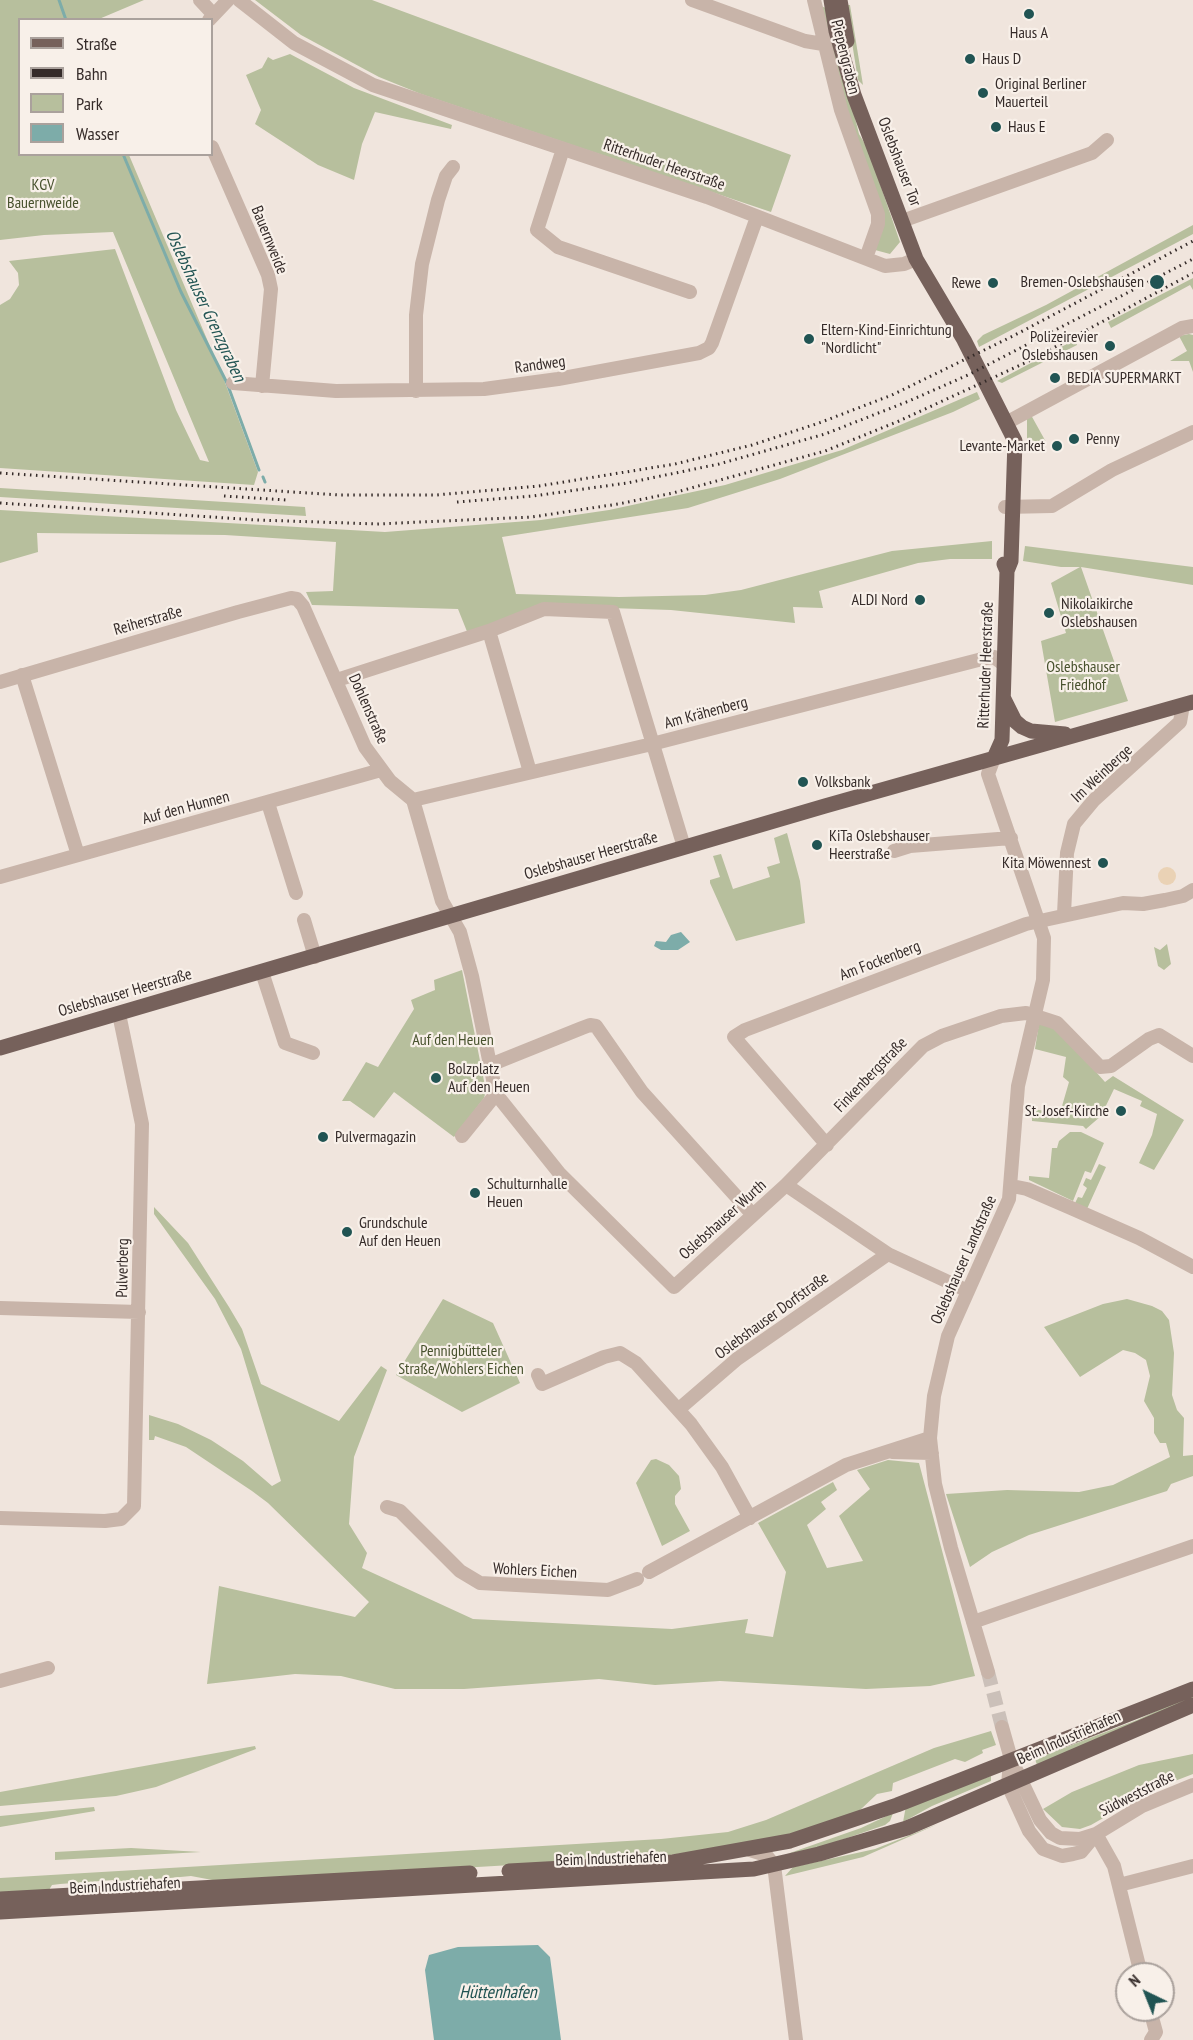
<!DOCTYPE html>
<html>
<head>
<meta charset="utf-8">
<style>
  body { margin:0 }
  #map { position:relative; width:1193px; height:2040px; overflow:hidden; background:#f0e5dd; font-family:"PT Sans Narrow",sans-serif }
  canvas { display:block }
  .legend { position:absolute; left:18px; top:18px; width:195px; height:138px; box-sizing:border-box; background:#f8f0e9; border:2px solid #aaa19c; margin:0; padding:8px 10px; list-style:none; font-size:18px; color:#352b29 }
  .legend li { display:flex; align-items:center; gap:12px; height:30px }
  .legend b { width:30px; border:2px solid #aaa19c }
  .north { position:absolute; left:1115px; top:1962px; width:60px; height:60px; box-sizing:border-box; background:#f8f0e9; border:2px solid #aaa19c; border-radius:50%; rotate:317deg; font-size:16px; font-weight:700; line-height:24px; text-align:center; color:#352b29 }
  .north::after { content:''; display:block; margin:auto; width:21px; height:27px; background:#215453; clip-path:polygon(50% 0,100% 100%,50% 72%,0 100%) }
</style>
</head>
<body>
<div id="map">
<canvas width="1193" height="2040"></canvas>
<ul class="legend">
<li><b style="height:8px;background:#76615b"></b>Straße</li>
<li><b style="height:8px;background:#352b29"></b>Bahn</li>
<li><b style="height:16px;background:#b7bf9d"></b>Park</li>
<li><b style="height:16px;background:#7daca9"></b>Wasser</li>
</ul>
<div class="north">N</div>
</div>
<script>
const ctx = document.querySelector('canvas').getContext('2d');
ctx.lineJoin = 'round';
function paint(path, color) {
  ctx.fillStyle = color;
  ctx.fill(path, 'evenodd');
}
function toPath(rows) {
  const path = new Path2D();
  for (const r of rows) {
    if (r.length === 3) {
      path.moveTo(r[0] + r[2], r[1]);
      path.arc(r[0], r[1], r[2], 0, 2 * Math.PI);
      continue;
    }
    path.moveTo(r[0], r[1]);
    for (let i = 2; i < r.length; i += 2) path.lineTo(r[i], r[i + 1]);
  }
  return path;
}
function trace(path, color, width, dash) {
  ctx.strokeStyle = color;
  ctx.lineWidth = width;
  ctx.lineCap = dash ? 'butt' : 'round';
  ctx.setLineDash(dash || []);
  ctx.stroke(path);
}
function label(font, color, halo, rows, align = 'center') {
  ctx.font = font + ' "PT Sans Narrow",sans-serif';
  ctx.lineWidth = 4.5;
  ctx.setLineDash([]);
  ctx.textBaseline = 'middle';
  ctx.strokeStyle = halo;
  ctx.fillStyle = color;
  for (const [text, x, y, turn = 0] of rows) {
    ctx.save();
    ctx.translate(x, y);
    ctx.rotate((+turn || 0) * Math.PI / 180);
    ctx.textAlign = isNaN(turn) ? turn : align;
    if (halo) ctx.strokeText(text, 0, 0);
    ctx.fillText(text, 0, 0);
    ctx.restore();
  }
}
paint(toPath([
  [0,0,144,0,99,19,20,20,20,154,129,155,223,377,258,472,254,485,0,468,0,305,10,299,19,285,18,273,9,261,115,249,176,410,200,460,209,462,113,232,44,235,0,240],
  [255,0,372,0,791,155,771,212,421,94,379,77,301,35],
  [846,5,850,5,863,85,858,80],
  [821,6,828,9,859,134,868,149,900,242,890,254,875,250,880,230,846,115],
  [290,54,354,88,452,125,451,129,375,112,362,144,354,180,318,165,255,124,261,110,246,75,262,68,268,57,273,60],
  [1193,225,1193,234,979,347,977,341,983,335,1046,305],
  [1193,278,1193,290,1190,285,1111,328,1108,322],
  [1189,334,1193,335,1193,372,1189,361,1170,361,1187,351,1179,336],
  [1082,336,1083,338,1076,342,1077,345,1002,383,997,381],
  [977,392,980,399,953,412,780,479,688,508,502,537,516,594,619,597,705,595,741,590,892,551,992,541,992,559,950,559,918,563,819,591,823,608,793,607,795,623,671,610,548,606,468,634,458,609,312,605,306,592,333,591,336,542,225,535,37,533,38,552,0,563,0,510,385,532,541,520,609,510,725,485,842,450],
  [1031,415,1046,442,1027,441,1027,418],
  [0,488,305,507,306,516,0,497],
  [1025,546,1193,567,1193,585,1081,567,1128,701,1055,722,1041,641,1066,633,1051,583,1080,567,1061,567,1023,561],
  [787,833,800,881,805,923,736,941,710,883,710,880,720,877,713,856,721,854,733,889,770,877,767,867,780,863,774,838],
  [1167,944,1171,964,1164,970,1158,966,1154,947,1160,950],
  [462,970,486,1091,484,1098,454,1137,394,1092,374,1118,350,1101,342,1101,366,1062,378,1067,414,1009,411,1000,435,990,434,980],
  [1039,1023,1054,1025,1105,1082,1113,1076,1184,1120,1154,1170,1139,1163,1152,1135,1157,1114,1140,1106,1142,1101,1114,1089,1101,1116,1086,1129,1083,1126,1032,1121,1032,1109,1060,1113,1069,1082,1063,1077,1066,1057,1035,1049],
  [1070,1132,1081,1132,1104,1143,1091,1173,1085,1171,1073,1201,1029,1180,1029,1176,1049,1178,1052,1148,1057,1148,1059,1141],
  [1099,1164,1106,1167,1087,1209,1075,1203,1078,1197,1082,1198,1087,1188,1083,1185,1086,1178,1091,1180],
  [154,1207,188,1243,229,1307,242,1329,261,1384,339,1421,381,1366,387,1370,354,1457,349,1524,367,1553,362,1568,473,1619,672,1629,748,1619,745,1633,773,1637,786,1572,758,1523,833,1482,837,1490,821,1502,826,1509,807,1525,827,1568,863,1561,839,1516,870,1489,857,1470,888,1460,919,1463,975,1676,930,1686,866,1689,720,1681,655,1685,599,1679,464,1689,395,1689,341,1676,295,1674,207,1684,219,1586,355,1617,369,1602,268,1503,252,1491,186,1447,155,1436,154,1440,149,1440,149,1415,178,1424,211,1440,243,1461,272,1486,281,1481,241,1349,215,1299,154,1214],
  [443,1299,493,1323,520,1383,462,1412,396,1375],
  [1127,1299,1152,1306,1162,1311,1169,1320,1174,1353,1172,1395,1177,1410,1184,1418,1183,1456,1193,1455,1193,1476,1171,1484,1167,1491,1029,1535,992,1552,970,1567,946,1494,1007,1490,1079,1492,1113,1485,1170,1457,1166,1443,1160,1443,1154,1433,1154,1418,1144,1401,1150,1376,1146,1360,1135,1353,1123,1350,1080,1377,1044,1327,1103,1304],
  [656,1459,669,1465,679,1476,681,1489,675,1496,675,1504,690,1531,662,1546,636,1483,651,1460],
  [1193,1694,1193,1700,1037,1765,1035,1759,1137,1720],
  [991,1731,996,1745,982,1750,983,1753,965,1762,955,1759,893,1783,892,1791,877,1794,859,1811,775,1839,664,1856,223,1882,191,1876,116,1883,113,1880,60,1884,52,1885,49,1890,0,1894,0,1878,661,1839,728,1832,766,1820,934,1748],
  [255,1746,256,1749,156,1787,116,1796,0,1806,0,1792],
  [1193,1754,1193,1774,1154,1789,1091,1825,1080,1829,1062,1827,1043,1809,1072,1792,1139,1765],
  [991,1776,991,1781,932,1806,903,1822,906,1806],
  [94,1807,95,1811,0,1827,0,1816],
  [893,1813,890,1821,885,1825,818,1848,787,1854,861,1828],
  [938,1824,863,1857,785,1876,793,1867,875,1849],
  [131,1848,201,1852,55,1860,55,1852]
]), '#b7bf9d');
paint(toPath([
  [1167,876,9]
]), '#ead2b5');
paint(toPath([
  [681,932,690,942,678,950,661,950,654,946,656,941,666,942,671,935],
  [538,1945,550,1957,561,2040,434,2040,425,1970,429,1955,458,1947]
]), '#7daca9');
trace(toPath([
  [59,0,66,20],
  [123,154,181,292,227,383,259,470],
  [263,477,265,482]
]), '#7daca9', 3);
trace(toPath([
  [988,1672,1002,1727]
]), '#cbc0b9', 14, [14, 7]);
trace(toPath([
  [200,0,213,14],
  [239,0,294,43,373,85,707,197,885,266,904,264,916,259],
  [692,0,805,41,823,44],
  [814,0,841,110,878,214,878,224,866,258],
  [209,20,228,0],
  [212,147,268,275,271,289,262,386],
  [563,149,537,230,558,247,690,292],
  [902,221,1092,153,1107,140],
  [233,383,336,391,484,389,558,379,699,353,709,348,712,343,757,217],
  [416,391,416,315,422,264,438,200,446,176,453,167],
  [1006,423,1182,328,1193,326],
  [1005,507,1052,506,1112,470,1193,432],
  [489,631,530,772],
  [22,675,78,855],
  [337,680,489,631,544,609,613,612,684,847],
  [0,682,238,612,291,598,297,599,303,606,365,747,390,781,413,800,442,901,460,932,472,976,496,1094,560,1174,674,1287,786,1185,888,1254,968,1291],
  [413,800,652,744,986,658,994,657,1003,664],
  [268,803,296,893],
  [894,851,910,846,1011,838],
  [0,877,381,770],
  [1064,914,1067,853,1074,824,1094,800,1180,722,1183,705],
  [304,920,315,957],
  [262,972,285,1043,313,1053],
  [490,1065,582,1028,590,1025,596,1026,642,1092,753,1215],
  [462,1136,496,1094],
  [827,1145,734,1037,745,1030,1026,924,1123,903,1143,904,1165,900,1183,896,1193,890],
  [786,1185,923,1046,942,1036,1001,1016,1026,1013,1057,1023,1100,1067,1111,1066,1149,1039,1159,1035,1193,1056],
  [1012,1186,1027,1189,1071,1208,1139,1238,1193,1267],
  [0,1308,139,1312],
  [538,1375,542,1384,604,1357,620,1353,636,1363,691,1424,722,1467,750,1518],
  [679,1409,737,1359,888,1254],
  [892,1452,932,1453],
  [387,1507,400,1511,460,1571,480,1583,608,1590,637,1579],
  [0,1518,105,1521,121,1519,134,1506,142,1124,119,1014],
  [649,1572,846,1465,930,1438],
  [973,1622,1193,1546],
  [988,1672,951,1548,935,1484,930,1438,934,1396,948,1336,1009,1199,1018,1086,1043,980,1044,938,988,774,994,758],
  [0,1681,48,1668],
  [1002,1727,1011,1759,1040,1820,1051,1833,1060,1838,1080,1839,1096,1834,1142,1806,1193,1785],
  [1009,1773,1008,1785,1029,1831,1043,1849,1062,1856,1073,1854,1081,1852,1096,1834],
  [1096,1834,1114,1866,1141,1974],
  [750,1850,766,1855,774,1865,796,2040],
  [1119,1885,1193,1866],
  [1150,2010,1156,2032,1151,2040]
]), '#c8b4a9', 14);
trace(toPath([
  [831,0,836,31,854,95,916,259,964,340,1015,441,1011,561,1007,571],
  [840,0,847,41],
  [1004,699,1015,721,1022,727,1031,731,1065,734],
  [994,758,1002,740,1007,571,1004,564],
  [0,1048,825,806,1193,702],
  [509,1871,673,1862,790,1841,897,1805,1193,1689],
  [0,1899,470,1873],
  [0,1912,754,1869,819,1854,907,1828,1193,1705]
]), '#76615b', 15);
trace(toPath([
  [0,473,339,495,436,495,539,486,675,464,752,445,819,423,892,395,1013,336,1193,241],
  [224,496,286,500],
  [457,502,533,496,627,483,719,464,825,434,909,401,968,375,1193,259],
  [0,503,257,520,377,524,532,517,618,504,673,493,825,451,899,421,1027,362,1193,273]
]), '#352b29', 3, [1.5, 4.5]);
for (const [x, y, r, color] of [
  [1029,14,6,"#215453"],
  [970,59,6,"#215453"],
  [983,93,6,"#215453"],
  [996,127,6,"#215453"],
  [1157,282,8,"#215453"],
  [993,283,6,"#215453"],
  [809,339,6,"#215453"],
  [1110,346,6,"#215453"],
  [1055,378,6,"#215453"],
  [1074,439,6,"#215453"],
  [1057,446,6,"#215453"],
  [920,600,6,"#215453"],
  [1049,613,6,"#215453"],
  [803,782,6,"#215453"],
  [817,845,6,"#215453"],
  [1103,863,6,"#215453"],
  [436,1078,6,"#215453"],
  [1121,1111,6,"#215453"],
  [323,1137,6,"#215453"],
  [475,1193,6,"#215453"],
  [347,1232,6,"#215453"]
]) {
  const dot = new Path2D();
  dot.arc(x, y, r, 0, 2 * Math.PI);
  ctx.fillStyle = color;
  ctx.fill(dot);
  trace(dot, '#f8f0e9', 2);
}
label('16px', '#352b29', '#f8f0e9', [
  ["Haus A",1029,33,"center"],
  ["Haus D",982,59],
  ["Original Berliner",995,84],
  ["Mauerteil",995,102],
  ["Haus E",1008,127],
  ["Bremen-Oslebshausen",1144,282,"right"],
  ["Rewe",981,283,"right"],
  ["Eltern-Kind-Einrichtung",821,330],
  ["\"Nordlicht\"",821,348],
  ["Polizeirevier",1098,337,"right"],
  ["Oslebshausen",1098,355,"right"],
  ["BEDIA SUPERMARKT",1067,378],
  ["Penny",1086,439],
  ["Levante-Market",1045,446,"right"],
  ["ALDI Nord",908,600,"right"],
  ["Nikolaikirche",1061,604],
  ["Oslebshausen",1061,622],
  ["Volksbank",815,782],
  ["KiTa Oslebshauser",829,836],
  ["Heerstraße",829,854],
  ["Kita Möwennest",1091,863,"right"],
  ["Bolzplatz",448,1069],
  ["Auf den Heuen",448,1087],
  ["St. Josef-Kirche",1109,1111,"right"],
  ["Pulvermagazin",335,1137],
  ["Schulturnhalle",487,1184],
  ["Heuen",487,1202],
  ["Grundschule",359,1223],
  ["Auf den Heuen",359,1241]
], 'left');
label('16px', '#352b29', '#f8f0e9', [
  ["Piepengraben",845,57,76],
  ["Oslebshauser Tor",899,162,69],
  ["Ritterhuder Heerstraße",664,165,19],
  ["Bauernweide",269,240,68],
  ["Randweg",540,365,-8],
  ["Reiherstraße",148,621,-16],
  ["Ritterhuder Heerstraße",986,665,-88],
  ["Dohlenstraße",368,709,66],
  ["Am Krähenberg",706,713,-15],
  ["Im Weinberge",1102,774,-43],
  ["Auf den Hunnen",186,808,-15],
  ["Oslebshauser Heerstraße",591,856,-16],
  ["Am Fockenberg",880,961,-21],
  ["Oslebshauser Heerstraße",125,993,-16],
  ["Finkenbergstraße",871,1075,-46],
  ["Oslebshauser Wurth",723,1220,-42],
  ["Oslebshauser Landstraße",964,1260,-66],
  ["Pulverberg",123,1268,-89],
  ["Oslebshauser Dorfstraße",772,1316,-36],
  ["Wohlers Eichen",535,1571,3],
  ["Beim Industriehafen",1069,1738,-24],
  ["Südweststraße",1137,1794,-27],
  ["Beim Industriehafen",611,1859,-2],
  ["Beim Industriehafen",125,1886,-3]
]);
label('16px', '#48522e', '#f8f0e9', [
  ["KGV",43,185],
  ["Bauernweide",43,203],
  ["Oslebshauser",1083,667],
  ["Friedhof",1083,685],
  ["Auf den Heuen",453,1040],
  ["Pennigbütteler",461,1351],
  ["Straße/Wohlers Eichen",461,1369]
]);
label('italic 18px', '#215453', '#f8f0e9', [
  ["Oslebshauser Grenzgraben",205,306,65],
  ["Hüttenhafen",498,1993]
]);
</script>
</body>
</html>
